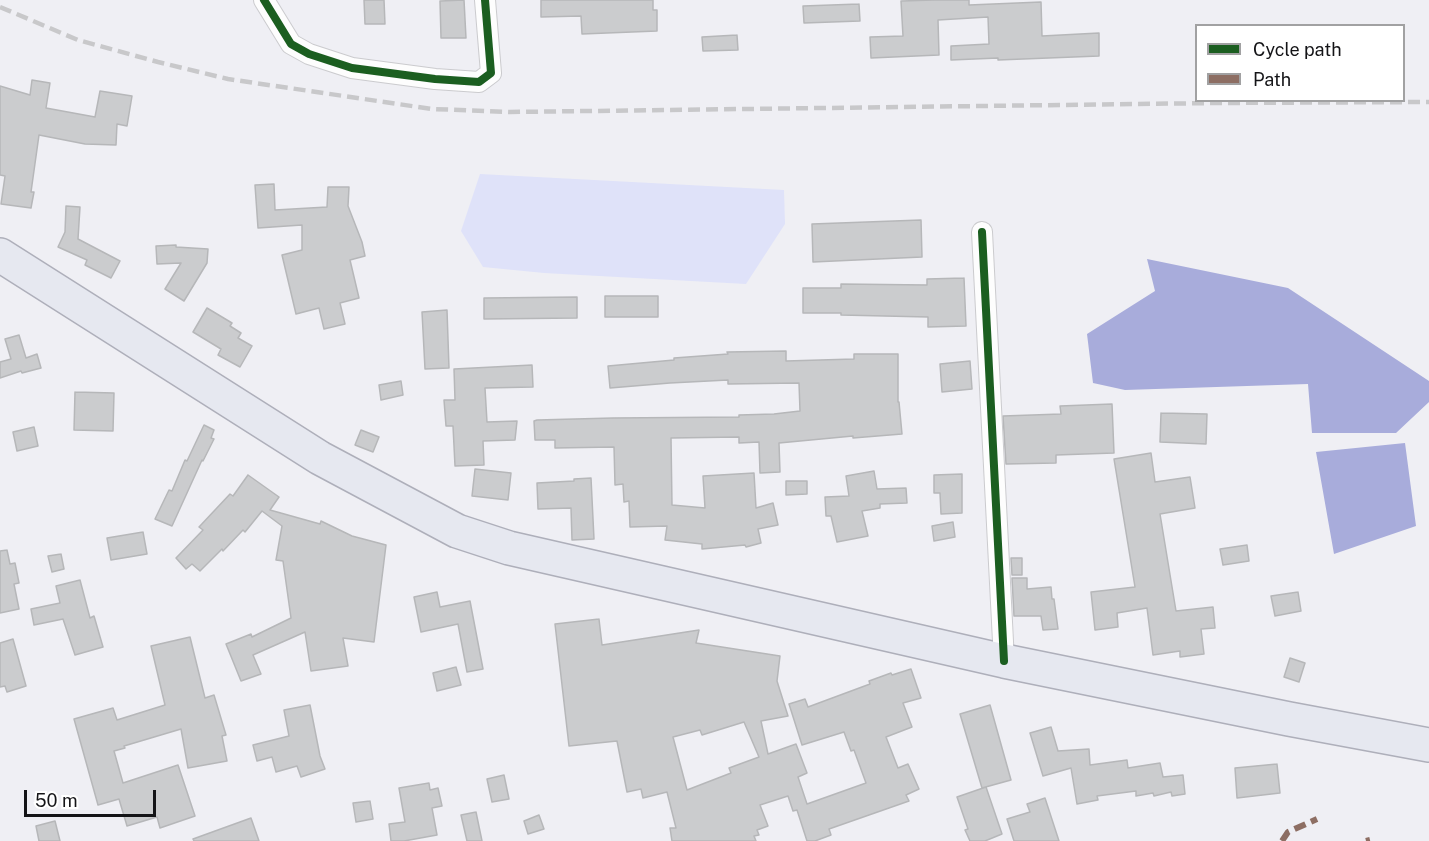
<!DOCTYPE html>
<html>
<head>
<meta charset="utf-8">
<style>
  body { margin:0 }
  #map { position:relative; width:1429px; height:841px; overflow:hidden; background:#efeff4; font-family:"Public Sans",sans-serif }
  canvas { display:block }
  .legend { position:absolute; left:1195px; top:24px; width:210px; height:78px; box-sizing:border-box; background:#fff; border:2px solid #a1a1a2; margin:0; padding:8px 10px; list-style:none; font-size:18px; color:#141417 }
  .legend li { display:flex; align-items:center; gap:12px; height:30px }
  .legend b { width:30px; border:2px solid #a1a1a2 }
  .scale { position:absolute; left:24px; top:790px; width:132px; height:27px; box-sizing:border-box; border:3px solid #141417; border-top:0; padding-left:8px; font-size:18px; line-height:21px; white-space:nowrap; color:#141417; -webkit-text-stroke:4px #fff; paint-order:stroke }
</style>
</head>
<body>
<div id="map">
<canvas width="1429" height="841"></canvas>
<ul class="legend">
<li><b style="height:8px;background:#1b5e20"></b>Cycle path</li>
<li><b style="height:8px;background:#8d6e63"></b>Path</li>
</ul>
<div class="scale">50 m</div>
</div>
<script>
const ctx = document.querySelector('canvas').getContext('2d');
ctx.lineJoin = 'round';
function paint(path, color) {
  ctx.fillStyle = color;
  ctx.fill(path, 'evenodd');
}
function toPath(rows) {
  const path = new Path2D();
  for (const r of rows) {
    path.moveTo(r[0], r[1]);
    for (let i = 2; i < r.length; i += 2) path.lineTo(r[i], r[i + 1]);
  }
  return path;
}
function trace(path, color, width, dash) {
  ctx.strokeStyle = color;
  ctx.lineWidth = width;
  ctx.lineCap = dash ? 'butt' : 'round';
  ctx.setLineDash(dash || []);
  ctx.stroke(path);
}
paint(toPath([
  [480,174,784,190,785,224,746,284,544,273,483,267,461,231]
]), '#dfe2f9');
paint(toPath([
  [1147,259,1288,288,1429,381,1429,402,1396,433,1312,433,1308,384,1125,390,1093,383,1087,334,1155,291],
  [1405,443,1416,526,1334,554,1316,452]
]), '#a8acdb');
const building = toPath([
  [364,0,384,0,385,24,365,24,364,0],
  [464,0,466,38,441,38,440,1,464,0],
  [541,0,653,0,653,10,657,10,657,31,582,34,581,16,541,17,541,0],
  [934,0,969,0,969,5,1041,2,1042,36,1099,33,1099,56,998,60,998,58,951,60,951,46,989,44,988,17,938,20,939,55,871,58,870,37,903,36,901,1,934,0],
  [859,4,860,21,804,23,803,6,859,4],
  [737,35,738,50,703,51,702,37,737,35],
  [32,80,50,83,46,108,95,117,100,91,132,96,127,126,117,124,116,145,85,144,39,135,31,192,34,192,31,208,1,204,5,176,0,175,0,86,30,95,32,80],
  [274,184,275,210,327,207,328,187,349,187,348,206,362,242,365,256,350,260,359,298,340,303,345,324,324,329,319,308,296,314,282,255,302,250,302,225,258,228,255,185,274,184],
  [66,206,80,207,78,239,120,261,111,278,85,265,87,260,58,247,65,232,66,206],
  [921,220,922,257,813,262,812,224,921,220],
  [176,245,176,247,208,249,207,263,184,301,165,289,181,263,157,264,156,246,176,245],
  [964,278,966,326,928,327,928,317,841,315,841,313,803,313,803,288,841,288,841,284,927,285,927,279,964,278],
  [605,296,658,296,658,317,605,317,605,296],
  [577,297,577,318,484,319,484,298,577,297],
  [207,308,232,323,230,326,241,333,238,338,252,346,240,367,218,355,221,349,193,332,207,308],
  [447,310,449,368,425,369,422,312,447,310],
  [19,335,26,358,37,354,41,368,22,373,21,371,0,378,0,362,11,359,5,339,19,335],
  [786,351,786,361,854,359,854,354,898,354,898,402,899,402,902,434,853,438,853,436,779,443,780,472,760,473,759,442,739,443,739,437,671,438,672,505,705,508,703,476,754,473,756,508,773,503,778,525,758,529,761,543,746,547,745,545,702,549,702,544,665,540,667,526,630,527,629,501,624,502,623,484,615,485,614,447,555,448,555,440,535,440,534,421,537,420,613,418,739,417,739,415,774,414,800,411,799,383,728,384,728,380,670,383,610,388,608,366,674,360,674,358,728,354,727,352,786,351],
  [970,361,972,389,942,392,940,364,970,361],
  [532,365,533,387,485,388,487,422,517,421,515,440,483,441,484,465,455,466,453,426,446,426,444,400,455,400,454,369,532,365],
  [401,381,403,395,381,400,379,385,401,381],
  [75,392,114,393,113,431,74,430,75,392],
  [1112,404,1114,453,1056,455,1056,463,1006,464,1003,416,1061,414,1060,406,1112,404],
  [1161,413,1207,414,1206,444,1160,442,1161,413],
  [204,425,214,430,211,438,214,439,203,461,202,460,172,526,155,519,169,490,172,491,185,460,187,461,204,425],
  [34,427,38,446,17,451,13,432,34,427],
  [361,430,379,437,373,452,355,445,361,430],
  [1151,453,1155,482,1190,477,1195,508,1160,514,1176,611,1213,607,1215,628,1201,629,1204,654,1180,657,1180,651,1153,655,1147,608,1117,613,1118,627,1095,630,1091,592,1135,587,1114,459,1151,453],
  [475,469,511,473,508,500,472,496,475,469],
  [874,471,877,489,906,488,907,503,880,504,880,508,862,511,868,536,837,542,831,516,826,516,825,497,849,496,846,476,874,471],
  [962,474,962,513,941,514,940,493,934,493,934,475,962,474],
  [248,475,279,497,270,510,320,524,321,521,352,536,386,545,374,642,343,638,348,666,311,671,305,632,253,655,261,674,241,681,226,644,251,634,252,637,291,618,283,561,276,560,282,526,262,511,245,532,243,530,223,551,222,549,200,571,192,564,186,569,176,558,203,530,199,527,230,494,233,496,248,475],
  [591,478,594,539,572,540,571,508,538,509,537,483,574,481,574,479,591,478],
  [786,481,807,481,807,494,786,495,786,481],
  [953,522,955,537,934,541,932,526,953,522],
  [143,532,147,554,111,560,107,538,143,532],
  [1247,545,1249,561,1223,565,1220,549,1247,545],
  [7,550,10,564,15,563,19,583,14,584,19,609,0,613,0,551,7,550],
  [61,554,64,569,52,572,48,556,61,554],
  [1011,558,1022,558,1022,575,1012,575,1011,558],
  [1012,578,1027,578,1027,589,1051,587,1052,599,1054,599,1058,629,1043,630,1041,616,1014,616,1012,578],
  [80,580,90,618,94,616,103,647,75,655,63,619,34,625,31,609,60,603,56,586,80,580],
  [437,592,440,607,470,601,483,669,467,672,458,624,421,632,414,597,437,592],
  [1298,592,1301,611,1275,616,1271,596,1298,592],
  [599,619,602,645,699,630,696,643,780,656,777,681,788,716,761,721,768,754,796,744,807,773,798,777,807,804,866,783,854,750,851,751,844,732,802,745,789,704,805,699,808,707,870,684,869,681,891,673,892,675,911,669,921,698,903,703,912,727,886,737,898,768,908,764,919,789,906,795,909,801,829,829,831,835,815,841,807,841,797,810,793,811,788,796,760,805,768,826,757,830,759,835,754,836,756,841,672,841,670,828,676,828,667,792,643,798,641,789,627,792,617,741,569,746,555,624,599,619],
  [744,722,759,757,729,768,731,773,687,790,673,737,700,730,702,735,744,722],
  [190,637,205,698,214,695,226,735,222,736,227,761,188,768,181,729,124,746,125,748,114,751,123,783,178,765,195,816,160,828,157,817,127,826,119,799,98,805,74,719,113,708,117,720,165,705,151,646,190,637],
  [13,639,26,686,7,692,5,686,0,687,0,643,13,639],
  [1290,658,1305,663,1299,682,1284,677,1290,658],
  [456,667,461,685,437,691,433,673,456,667],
  [310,705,320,756,325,769,301,777,297,766,276,772,272,757,257,761,253,745,289,736,284,710,310,705],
  [990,705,1011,780,982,788,960,714,990,705],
  [1051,727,1058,751,1089,749,1090,765,1127,760,1128,768,1160,763,1163,777,1183,775,1185,794,1172,796,1171,792,1154,796,1153,793,1136,796,1136,791,1097,796,1098,800,1077,804,1071,768,1043,776,1030,733,1051,727],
  [1277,764,1280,793,1237,798,1235,768,1277,764],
  [504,775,509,799,492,802,487,779,504,775],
  [429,783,430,790,438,788,442,806,432,808,437,835,404,841,391,841,389,824,405,822,399,788,429,783],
  [986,787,1002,834,985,841,970,841,965,830,968,829,957,797,986,787],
  [1045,798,1059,841,1014,841,1007,819,1030,812,1027,804,1045,798],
  [370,801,373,819,356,822,353,803,370,801],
  [476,812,482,841,467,841,461,815,476,812],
  [539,815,544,829,528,834,524,821,539,815],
  [251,818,259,841,194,841,193,839,251,818],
  [55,821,60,841,39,841,36,826,55,821]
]);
paint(building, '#cbccce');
trace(building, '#b6b7b9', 1.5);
const minor = toPath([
  [264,0,291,44,309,54,352,68,435,79,479,82,491,73,485,0],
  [982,232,1004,661]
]);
const trunk = toPath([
  [0,255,320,458,457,531,509,548,1004,661,1289,719,1429,745]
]);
trace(minor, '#cbcbce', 22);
trace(trunk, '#aeafba', 36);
trace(minor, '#fdfdfd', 20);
trace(trunk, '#e6e8f0', 33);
trace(toPath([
  [0,7,78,40,158,62,228,79,432,109,510,112,1216,103,1429,102]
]), '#c8c8ca', 4.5, [12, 6]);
trace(toPath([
  [1282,841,1288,832,1317,819],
  [1366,841,1370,840]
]), '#8d6e63', 6, [12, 6]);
trace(toPath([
  [264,0,291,44,309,54,352,68,435,79,479,82,491,73,485,0],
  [982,232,1004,661]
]), '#1b5e20', 8);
</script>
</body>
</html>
